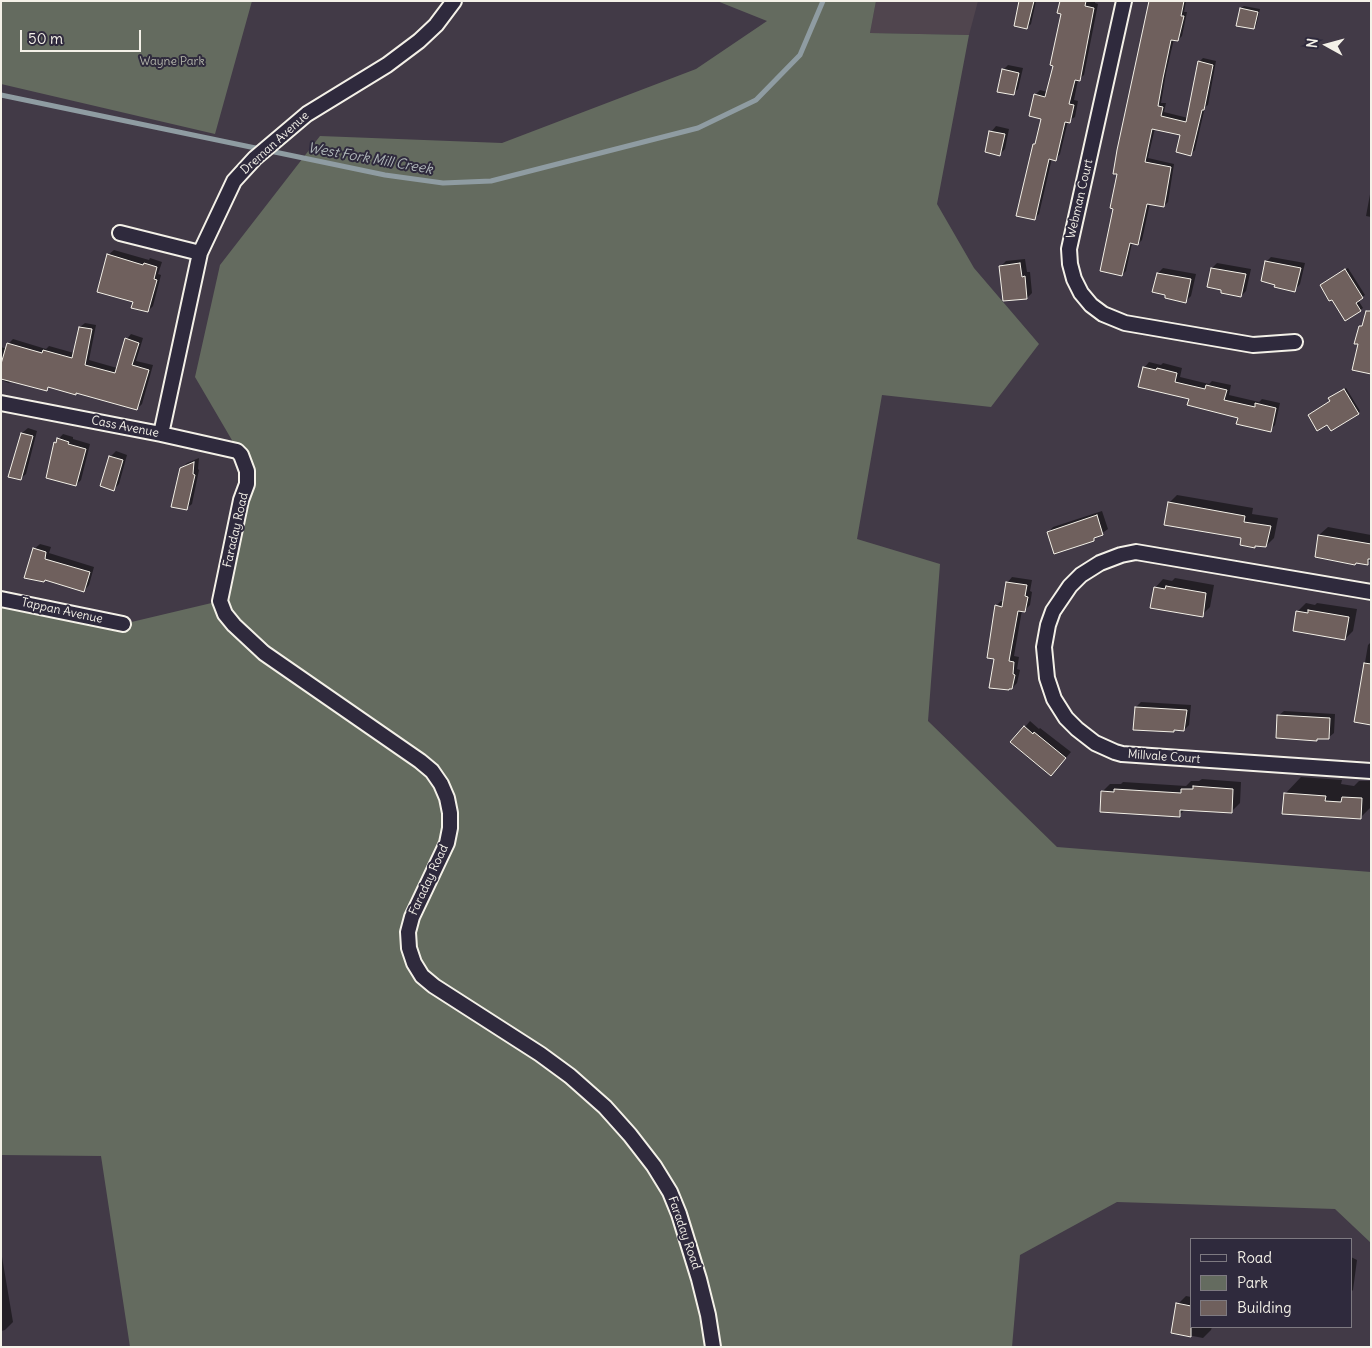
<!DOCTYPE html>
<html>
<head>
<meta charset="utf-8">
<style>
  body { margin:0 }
  #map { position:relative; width:1372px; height:1348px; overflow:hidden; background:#423a47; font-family:Delius,sans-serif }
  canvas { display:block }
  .frame { position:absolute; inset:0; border:2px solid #f4f1e8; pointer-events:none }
  .legend { position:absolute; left:1190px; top:1238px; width:162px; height:90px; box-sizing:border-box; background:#2f2a3d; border:1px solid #7e7a81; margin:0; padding:6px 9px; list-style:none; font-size:15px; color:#f4f1e8 }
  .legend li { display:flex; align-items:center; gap:10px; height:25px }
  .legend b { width:25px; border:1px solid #7e7a81 }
  .north { position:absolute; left:1302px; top:20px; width:50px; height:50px; -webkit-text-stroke:4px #2f2a3d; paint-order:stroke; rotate:277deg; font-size:14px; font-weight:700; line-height:20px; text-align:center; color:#f4f1e8 }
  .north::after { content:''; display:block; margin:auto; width:18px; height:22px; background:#f4f1e8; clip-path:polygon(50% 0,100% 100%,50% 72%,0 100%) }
  .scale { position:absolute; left:20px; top:30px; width:121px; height:22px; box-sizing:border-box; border:2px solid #f4f1e8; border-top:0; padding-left:6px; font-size:15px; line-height:18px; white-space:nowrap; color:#f4f1e8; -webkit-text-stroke:4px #2f2a3d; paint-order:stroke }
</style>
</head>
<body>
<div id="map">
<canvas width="1372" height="1348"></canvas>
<div class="frame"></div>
<ul class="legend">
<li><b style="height:6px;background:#2f2a3d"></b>Road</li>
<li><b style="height:14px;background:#646b5f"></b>Park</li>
<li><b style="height:14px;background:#6f605d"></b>Building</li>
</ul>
<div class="north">N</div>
<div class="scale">50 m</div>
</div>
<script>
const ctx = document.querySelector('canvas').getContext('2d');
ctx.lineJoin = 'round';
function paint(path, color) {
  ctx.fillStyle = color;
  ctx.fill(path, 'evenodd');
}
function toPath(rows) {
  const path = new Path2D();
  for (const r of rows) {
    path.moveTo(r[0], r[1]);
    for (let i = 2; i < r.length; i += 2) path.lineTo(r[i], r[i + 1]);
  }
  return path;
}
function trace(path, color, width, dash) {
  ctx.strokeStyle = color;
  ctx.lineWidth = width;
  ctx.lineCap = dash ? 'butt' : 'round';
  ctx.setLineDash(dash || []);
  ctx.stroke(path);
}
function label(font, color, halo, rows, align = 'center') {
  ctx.font = font + ' Delius,sans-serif';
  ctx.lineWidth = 4;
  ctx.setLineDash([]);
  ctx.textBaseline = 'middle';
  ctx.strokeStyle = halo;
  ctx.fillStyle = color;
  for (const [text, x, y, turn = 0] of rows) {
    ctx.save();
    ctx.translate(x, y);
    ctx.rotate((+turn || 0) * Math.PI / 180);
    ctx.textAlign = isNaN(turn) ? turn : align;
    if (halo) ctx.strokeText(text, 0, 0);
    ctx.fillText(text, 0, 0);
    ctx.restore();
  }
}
paint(toPath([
  [876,1,978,1,969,35,870,33]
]), '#50454e');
paint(toPath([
  [1,1,252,1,215,134,1,84],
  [717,1,876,1,870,33,969,35,937,204,974,268,1039,344,991,407,882,395,857,539,940,564,928,721,1057,847,1371,872,1371,1243,1335,1209,1117,1202,1020,1255,1012,1347,130,1347,101,1156,1,1155,1,599,123,624,220,601,241,500,243,459,195,377,220,265,320,136,502,143,696,69,767,21]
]), '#646b5f');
paint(toPath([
  [1019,1,1036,1,1031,24,1027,28,1019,8,1018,7],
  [1061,1,1095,1,1095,3,1098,4,1084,75,1078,80,1074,100,1078,101,1075,117,1068,121,1060,154,1056,159,1052,158,1039,214,1034,219,1034,145,1037,142,1042,118,1035,95,1040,90,1047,92,1054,65,1063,13],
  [1150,1,1186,1,1184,12,1187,12,1182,36,1178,40,1174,39,1166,73,1161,103,1166,103,1164,112,1188,118,1199,62,1203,58,1216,61,1208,105,1205,107,1195,150,1191,154,1181,134,1155,128,1148,158,1174,164,1168,202,1164,206,1150,203,1142,240,1138,244,1132,243,1126,271,1122,275,1114,208],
  [1244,6,1260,9,1256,26,1254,28,1238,25,1241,8],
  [1008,65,1023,68,1018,89,1013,94,1003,70],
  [996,126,1009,129,1005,149,1000,154,991,132],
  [1371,189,1371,217,1366,216],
  [114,250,149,260,150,258,162,262,158,274,161,275,153,306,148,311,135,301,108,255],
  [1271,257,1305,263,1300,284,1295,290,1266,262],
  [1025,259,1027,272,1030,272,1032,293,1027,298,1001,266,1006,261],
  [1217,263,1251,269,1246,291,1241,296,1212,268],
  [1163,268,1196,274,1191,296,1186,301,1158,273],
  [1348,268,1365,295,1358,300,1363,308,1346,320,1323,283],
  [85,323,96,325,89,360,117,368,127,339,131,334,143,338,136,361,153,365,142,404,137,409,77,392,50,386,47,390,11,381,9,383,1,380,1,347,7,349,8,344,13,339,46,349,49,346,74,353,80,327],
  [1149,362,1161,365,1163,363,1182,368,1180,377,1209,384,1212,381,1231,385,1229,395,1259,402,1262,399,1280,403,1275,425,1270,430,1190,398,1144,368],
  [1346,388,1360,411,1358,413,1327,423,1309,415,1331,401,1332,396],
  [28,428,37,431,26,474,20,479,10,476,22,433],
  [63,434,73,437,73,439,90,444,81,480,76,485,55,443],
  [116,451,127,455,119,484,114,489,110,457],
  [199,458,198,469,199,470,192,504,186,509,181,469,187,463],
  [1177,495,1253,508,1252,514,1278,518,1274,538,1266,546,1257,544,1254,547,1242,537,1169,503],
  [1102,511,1108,529,1094,539,1048,533,1053,527],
  [1328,527,1371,535,1371,560,1367,563,1319,535],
  [40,544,51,547,49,553,94,567,89,585,84,591,46,579,34,549],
  [1012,577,1032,580,1030,591,1032,592,1030,605,1025,610,1022,610,1014,656,1019,657,1017,669,1020,670,1017,683,1012,688,995,658,996,606,1001,601,1004,601,1007,583],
  [1175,578,1214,585,1210,607,1202,615,1155,588,1163,579,1172,581],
  [1306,603,1315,605,1317,603,1357,609,1353,631,1345,639,1294,630,1298,611],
  [1371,642,1371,724,1355,721,1368,645],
  [1141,702,1191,705,1189,725,1184,730,1176,729,1174,731,1136,707],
  [1284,711,1335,714,1334,733,1328,738,1319,738,1317,739,1278,716],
  [1030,721,1039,729,1040,728,1071,752,1056,769,1025,727],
  [1301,777,1342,780,1341,784,1354,786,1359,781,1371,781,1371,807,1361,817,1285,794],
  [1202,779,1241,782,1240,803,1232,811,1186,809,1179,815,1102,792,1110,784,1121,784,1123,782,1186,786,1191,781,1199,781],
  [1,1251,13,1322,5,1330,1,1331],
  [1351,1257,1357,1260,1353,1290,1351,1292],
  [1186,1296,1191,1297,1191,1327,1212,1327,1211,1330,1203,1338,1172,1332,1178,1304]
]), '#0007');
trace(toPath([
  [1,95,385,175,443,183,491,181,698,128,756,100,800,55,823,1]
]), '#8f9ca2', 5);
const building = toPath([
  [1019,1,1034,1,1027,29,1014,26,1019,1],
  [1060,1,1086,1,1085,6,1094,8,1080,81,1075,80,1069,104,1074,105,1070,123,1065,122,1056,161,1049,159,1035,220,1016,216,1033,144,1035,144,1041,119,1029,116,1034,94,1045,97,1053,66,1050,65,1061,14,1057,13,1060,1],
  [1149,1,1184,1,1181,16,1184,16,1178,41,1171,40,1163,78,1158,106,1163,107,1161,116,1186,122,1198,61,1213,65,1204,110,1202,110,1191,156,1176,152,1180,135,1152,129,1145,162,1171,167,1164,207,1147,204,1138,245,1130,243,1122,276,1100,271,1113,209,1110,208,1117,174,1113,174,1117,150,1149,1],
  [1240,8,1258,12,1254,29,1236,26,1240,8],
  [1002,69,1019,73,1014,95,997,92,1002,69],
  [989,131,1005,134,1000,156,985,152,989,131],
  [107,254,143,265,144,263,157,267,154,279,157,280,148,312,131,308,133,302,97,292,107,254],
  [1265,261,1301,268,1295,292,1274,287,1275,285,1261,281,1265,261],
  [1020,263,1022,277,1025,276,1027,299,1003,301,999,266,1020,263],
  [1211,268,1246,274,1241,297,1221,293,1221,290,1207,287,1211,268],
  [1345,269,1363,298,1356,303,1361,311,1345,321,1332,300,1329,301,1320,285,1345,269],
  [1157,273,1191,279,1186,303,1165,298,1165,295,1152,292,1157,273],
  [1366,311,1371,311,1371,374,1352,370,1358,344,1354,344,1359,326,1362,326,1366,311],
  [79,327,92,329,85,365,115,373,125,338,139,343,132,365,149,370,137,410,76,393,76,395,48,387,47,391,1,379,1,364,7,343,42,353,43,350,72,358,79,327],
  [1143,367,1156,370,1157,368,1177,373,1175,382,1205,389,1206,385,1227,390,1224,400,1255,407,1255,403,1276,408,1271,432,1236,424,1238,418,1187,405,1189,399,1138,387,1143,367],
  [1344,389,1359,414,1331,431,1327,425,1317,431,1308,415,1330,401,1328,398,1344,389],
  [21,433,33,436,21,480,8,477,21,433],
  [57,438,69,442,68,444,86,449,76,486,46,478,54,442,56,443,57,438],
  [109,456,123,460,114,491,100,486,109,456],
  [194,462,193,474,195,475,187,510,171,507,180,468,194,462],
  [1168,502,1245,516,1244,522,1271,526,1266,547,1255,546,1255,548,1240,545,1241,538,1164,525,1168,502],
  [1097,515,1103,535,1094,538,1094,541,1054,554,1047,532,1097,515],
  [1318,535,1371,544,1371,559,1368,559,1368,565,1356,563,1355,565,1315,557,1318,535],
  [33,548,46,552,45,559,90,572,84,592,45,580,44,582,24,578,33,548],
  [1006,582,1027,585,1025,596,1028,597,1025,612,1018,611,1009,661,1014,662,1013,674,1015,675,1012,689,1009,689,1009,690,989,688,994,659,987,658,995,605,1002,607,1006,582],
  [1166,586,1206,593,1203,617,1150,608,1154,587,1165,589,1166,586],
  [1308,610,1349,617,1345,640,1293,631,1296,611,1308,613,1308,610],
  [1364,663,1371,664,1371,725,1354,722,1364,663],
  [1135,707,1187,710,1184,731,1174,730,1174,732,1133,730,1135,707],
  [1277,715,1330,718,1329,739,1317,739,1317,741,1276,738,1277,715],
  [1024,726,1033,734,1034,732,1066,758,1051,776,1010,742,1024,726],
  [1193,786,1233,789,1232,813,1180,810,1180,817,1100,812,1101,791,1114,792,1114,789,1181,793,1181,789,1193,789,1193,786],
  [1284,793,1326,796,1325,801,1341,802,1342,797,1362,798,1361,819,1282,814,1284,793],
  [1176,1303,1191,1306,1191,1337,1171,1333,1176,1303]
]);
paint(building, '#6f605d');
trace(building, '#f4f1e8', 1);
const street = toPath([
  [1124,1,1069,249,1070,264,1074,279,1081,293,1091,305,1103,314,1125,323,1253,345,1295,342],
  [120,233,200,253],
  [1,403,161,434,237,451,241,455,247,471,247,484,241,500,220,601,225,614,234,625,264,653,420,761,432,771,441,784,447,798,450,813,450,828,447,843,412,917,408,932,409,948,414,963,422,976,434,986,540,1054,570,1076,605,1107,630,1135,654,1166,670,1192,679,1214,699,1279,708,1315,713,1347],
  [161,434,200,253,234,181,255,158,307,114,387,65,419,41,436,25,454,1],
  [1371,592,1136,552,1121,555,1100,563,1081,575,1070,586,1053,611,1048,625,1044,647,1047,678,1054,699,1066,718,1077,729,1095,743,1115,752,1122,754,1371,771],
  [1,599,123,624]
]);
trace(street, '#f4f1e8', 18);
trace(street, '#2f2a3d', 14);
label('12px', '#b3b5aa', '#2f2a3d', [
  ["Wayne Park",172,62]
]);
label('12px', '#f4f1e8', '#2f2a3d', [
  ["Dreman Avenue",275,143,-42],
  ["Webman Court",1080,199,-77],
  ["Cass Avenue",125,427,11],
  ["Faraday Road",236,530,-77],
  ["Tappan Avenue",62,611,12],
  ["Millvale Court",1164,757,4],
  ["Faraday Road",429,880,-65],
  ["Faraday Road",684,1233,71]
]);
label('italic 14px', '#b0b8ba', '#2f2a3d', [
  ["West Fork Mill Creek",370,159,10]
]);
</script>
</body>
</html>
